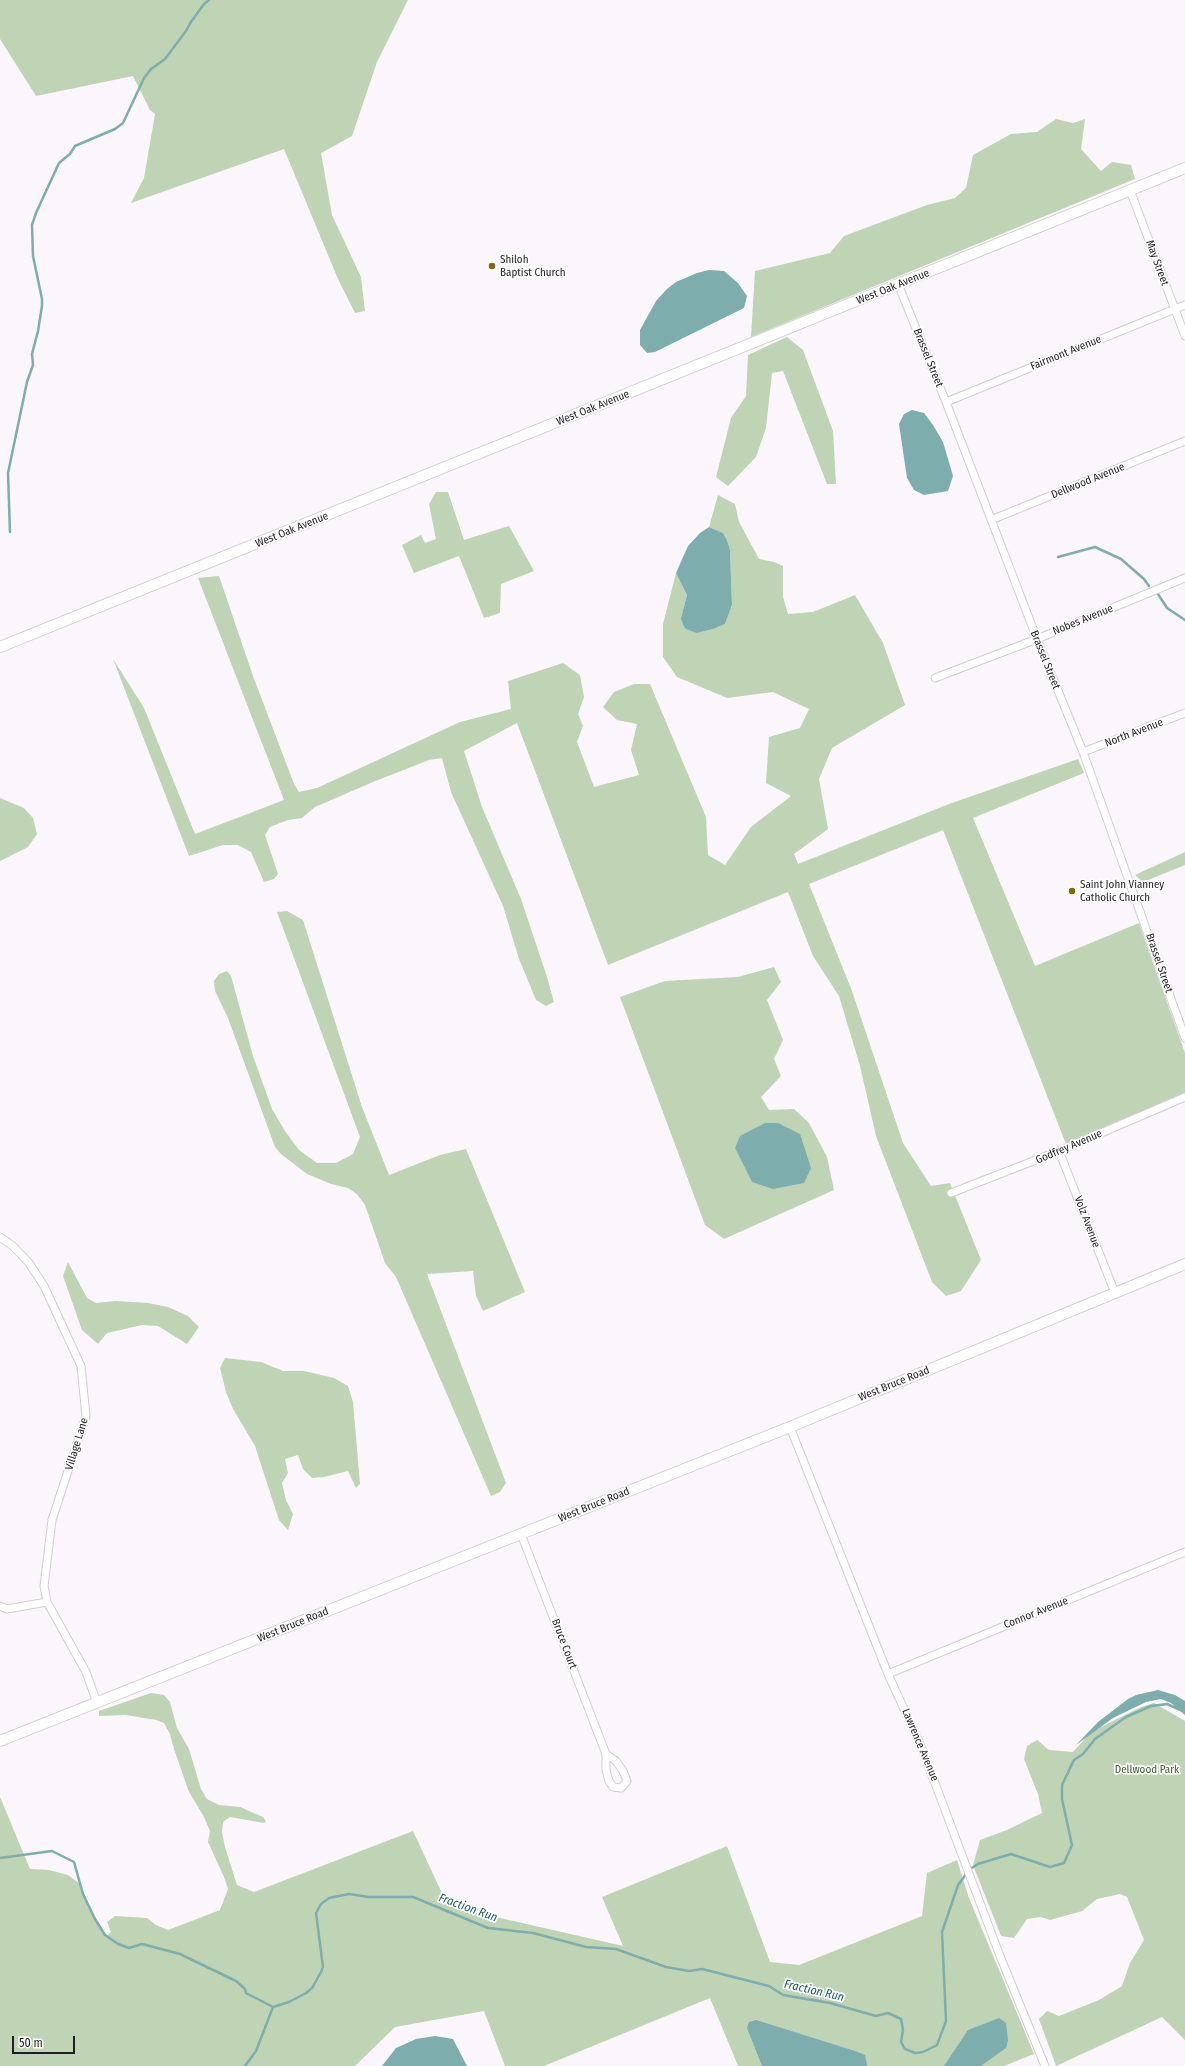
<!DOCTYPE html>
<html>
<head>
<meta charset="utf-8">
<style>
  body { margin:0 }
  #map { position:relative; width:1185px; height:2066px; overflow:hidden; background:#faf6fb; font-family:"Fira Sans Condensed",sans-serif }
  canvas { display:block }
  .scale { position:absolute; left:12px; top:2036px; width:63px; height:18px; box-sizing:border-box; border:2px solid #201e20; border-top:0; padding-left:5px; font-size:12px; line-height:14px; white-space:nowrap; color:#201e20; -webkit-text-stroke:3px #fff; paint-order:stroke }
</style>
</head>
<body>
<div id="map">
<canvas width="1185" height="2066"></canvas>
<div class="scale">50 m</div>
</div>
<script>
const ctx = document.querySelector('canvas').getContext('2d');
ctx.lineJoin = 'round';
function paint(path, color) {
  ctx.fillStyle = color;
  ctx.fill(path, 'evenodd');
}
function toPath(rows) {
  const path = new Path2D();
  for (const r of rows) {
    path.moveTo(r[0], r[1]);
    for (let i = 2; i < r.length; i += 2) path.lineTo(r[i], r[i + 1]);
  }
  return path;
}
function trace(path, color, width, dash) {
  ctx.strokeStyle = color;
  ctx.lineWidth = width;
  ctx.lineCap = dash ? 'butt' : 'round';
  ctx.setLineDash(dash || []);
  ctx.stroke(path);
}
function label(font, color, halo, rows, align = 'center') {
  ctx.font = font + ' "Fira Sans Condensed",sans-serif';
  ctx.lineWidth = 3.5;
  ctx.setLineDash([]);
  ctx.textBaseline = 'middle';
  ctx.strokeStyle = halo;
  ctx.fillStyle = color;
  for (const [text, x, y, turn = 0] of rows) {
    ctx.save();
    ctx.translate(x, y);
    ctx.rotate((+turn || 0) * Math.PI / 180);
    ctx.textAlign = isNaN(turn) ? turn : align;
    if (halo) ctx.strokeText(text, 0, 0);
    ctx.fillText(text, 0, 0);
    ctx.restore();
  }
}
paint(toPath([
  [0,0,408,0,377,62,352,136,321,153,332,215,361,277,365,311,355,313,338,279,284,149,131,203,144,178,155,114,150,110,133,76,36,96,0,39],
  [1056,119,1073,123,1085,119,1081,149,1101,171,1112,162,1131,165,1135,179,751,337,755,271,830,253,844,236,927,205,955,198,966,188,973,155,1011,134,1037,132],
  [787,337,803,350,833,431,836,484,827,484,783,371,772,373,766,428,756,457,728,486,716,477,731,418,746,396,748,355],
  [436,492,448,492,464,540,509,526,534,571,501,584,500,613,484,618,459,556,414,573,402,545,421,535,425,543,436,539,429,504],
  [718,495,735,504,739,522,759,559,774,562,783,566,783,597,788,614,813,612,855,595,883,643,905,705,832,748,819,779,828,829,794,854,798,864,949,804,1078,759,1084,773,973,818,1035,966,1139,923,1185,1053,1185,1094,1066,1144,943,830,809,884,852,991,903,1143,931,1186,950,1183,981,1260,961,1291,946,1296,932,1282,876,1136,860,1066,839,996,813,956,788,892,608,965,517,723,464,751,482,807,521,899,547,977,554,1002,546,1006,536,1000,519,959,503,906,451,792,442,758,429,760,373,782,315,807,302,818,288,820,270,827,265,835,278,874,274,879,264,882,251,852,238,845,223,845,189,856,113,659,144,708,195,834,284,800,198,578,219,576,253,676,294,784,299,792,317,788,460,722,511,709,508,681,563,663,580,675,584,697,578,714,583,726,577,742,594,787,639,775,631,750,637,724,617,720,603,707,614,692,634,684,650,684,706,817,708,855,725,865,751,827,791,796,766,783,769,737,800,728,809,709,773,692,727,698,677,677,663,657,663,624,676,573,687,595,681,618,716,628,725,624,732,605,730,550,727,540,723,533,709,527],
  [0,798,24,808,33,818,37,834,28,847,0,861],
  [1185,852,1185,865,1143,882,1135,875],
  [287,911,303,920,362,1107,389,1175,440,1155,466,1149,525,1292,483,1311,476,1296,473,1271,427,1274,506,1483,500,1492,491,1496,396,1277,385,1263,365,1205,357,1194,348,1188,331,1184,307,1174,281,1154,275,1147,228,1018,215,991,214,981,219,974,227,971,231,976,253,1056,272,1109,285,1131,299,1150,317,1163,336,1163,353,1154,360,1137,277,912],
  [774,967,781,982,767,1000,783,1040,774,1059,781,1076,761,1097,769,1110,794,1109,809,1123,827,1157,834,1190,724,1239,705,1225,620,997,665,981,738,977],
  [68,1262,87,1298,96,1303,115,1301,148,1303,168,1307,188,1316,199,1327,187,1344,158,1326,142,1325,107,1333,98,1344,82,1330,63,1276],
  [225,1358,261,1362,283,1371,304,1371,334,1378,348,1386,353,1402,360,1484,356,1488,348,1471,324,1477,312,1478,303,1469,298,1455,285,1459,288,1473,282,1483,286,1500,293,1514,288,1530,279,1520,255,1446,233,1409,226,1392,220,1368],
  [151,1693,164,1695,170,1702,177,1728,189,1749,201,1789,207,1799,219,1805,240,1807,263,1817,266,1821,264,1823,230,1817,223,1822,222,1832,225,1847,237,1885,254,1892,413,1831,448,1906,623,1946,602,1897,727,1846,770,1962,799,1965,922,1916,927,1873,957,1860,969,1898,1034,2054,1004,2066,738,2066,710,1998,544,2066,505,2066,484,2011,395,2027,355,2066,0,2066,0,1797,30,1869,49,1870,68,1875,80,1884,95,1919,107,1936,111,1932,107,1922,115,1916,147,1918,156,1925,168,1930,220,1910,228,1889,224,1877,208,1842,210,1831,204,1817,189,1792,174,1749,170,1734,164,1723,156,1720,126,1715,99,1716,99,1711],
  [1154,1703,1185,1721,1185,2040,1162,2017,1056,2066,1039,2019,1047,2011,1059,2016,1099,2000,1122,1986,1130,1963,1144,1940,1127,1897,1120,1894,1097,1899,1082,1911,1050,1920,1041,1917,1027,1919,1014,1938,1001,1936,973,1865,980,1840,1007,1830,1042,1813,1038,1794,1024,1759,1027,1746,1037,1740,1049,1750,1073,1752,1091,1732,1141,1707]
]), '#bed4b5');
paint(toPath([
  [709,270,724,271,738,283,747,296,744,308,655,352,647,353,640,345,640,330,656,301,667,289,676,282,697,273],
  [912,410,924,413,933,425,943,442,953,476,948,491,924,495,914,490,907,478,899,424,904,414],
  [709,527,723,533,727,540,730,550,732,605,725,624,716,628,697,633,686,629,683,625,681,618,687,595,676,573,688,546,700,533],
  [765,1123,778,1123,800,1134,811,1168,804,1183,773,1189,752,1182,735,1148,740,1136],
  [1158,1690,1175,1695,1185,1701,1185,1715,1171,1703,1161,1699,1146,1702,1113,1718,1076,1745,1098,1722,1128,1699,1136,1695],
  [999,2018,1006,2023,1008,2040,1006,2048,981,2066,944,2066,968,2030],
  [756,2020,855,2051,865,2055,867,2066,762,2066,747,2028,749,2022],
  [435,2036,453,2039,467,2066,382,2066,396,2048,416,2039]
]), '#7eadad');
trace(toPath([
  [10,532,8,473,27,382,33,365,32,354,38,331,42,306,42,299,33,256,32,225,36,213,59,163,70,154,75,146,115,129,123,123,144,78,151,69,165,59,186,31,191,22,204,4,209,0],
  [1058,557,1095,547,1121,559,1144,579,1149,586],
  [1156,591,1167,608,1185,620],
  [0,1858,52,1851,74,1862,83,1894,95,1919,105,1935,118,1944,129,1948,142,1944,180,1954,236,1981,245,1989,246,1993,273,2007],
  [273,2007,289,2002,306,1993,312,1988,321,1972,323,1967,316,1913,321,1904,329,1898,349,1894,369,1897,413,1897,488,1928,533,1933,586,1947,616,1949,666,1967,689,1971,702,1969,757,1983,769,1986,783,1995,830,2003,876,2016,888,2013,901,2019,903,2030,901,2042,905,2049,915,2053,923,2052,937,2045,946,2021,942,1932,958,1885,970,1869,978,1864,1011,1854,1050,1867,1064,1863,1072,1845,1062,1799,1062,1785,1074,1760,1083,1754,1095,1739,1126,1717,1151,1706,1167,1704,1185,1712],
  [245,2066,256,2051,273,2007]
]), '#7eadad', 2.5);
const street = toPath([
  [1130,190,1185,336],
  [898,284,946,402,1037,639,1083,752,1185,1038],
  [946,402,1185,305],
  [991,520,1185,441],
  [935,678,1037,639,1185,578],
  [1083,752,1185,713],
  [1059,1151,1115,1293],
  [951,1193,1059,1151,1185,1097],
  [0,1237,13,1246,29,1263,44,1286,81,1366,86,1416,52,1520,44,1586,47,1602,86,1672,97,1703],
  [790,1427,888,1674,921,1746,1000,1956,1045,2066],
  [521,1534,606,1754,606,1770,609,1781,613,1787,621,1788,627,1781,623,1771,616,1761,606,1754],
  [0,1606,7,1609,47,1602],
  [888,1674,1185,1552]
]);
const secondary = toPath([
  [0,647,1185,168],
  [0,1741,790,1427,1185,1264]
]);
trace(street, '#d2cdd2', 9);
trace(secondary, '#d2cdd2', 12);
trace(street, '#fff', 7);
trace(secondary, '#fff', 10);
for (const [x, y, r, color] of [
  [492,266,4,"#7d6a01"],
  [1072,891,4,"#7d6a01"]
]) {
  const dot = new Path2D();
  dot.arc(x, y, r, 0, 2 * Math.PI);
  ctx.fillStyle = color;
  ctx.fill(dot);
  trace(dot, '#fff', 1.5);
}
label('11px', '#201e20', '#fff', [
  ["Shiloh",500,260],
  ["Baptist Church",500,273],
  ["Saint John Vianney",1080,885],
  ["Catholic Church",1080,898]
], 'left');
label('11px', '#201e20', '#fff', [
  ["May Street",1157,263,70],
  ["West Oak Avenue",893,287,-22],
  ["Fairmont Avenue",1066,353,-22],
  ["Brassel Street",928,358,68],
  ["West Oak Avenue",593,408,-22],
  ["Dellwood Avenue",1088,481,-22],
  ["West Oak Avenue",292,530,-22],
  ["Nobes Avenue",1083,620,-22],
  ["Brassel Street",1045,660,68],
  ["North Avenue",1134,733,-21],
  ["Brassel Street",1159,963,71],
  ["Godfrey Avenue",1069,1147,-23],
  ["Volz Avenue",1087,1222,69],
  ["West Bruce Road",894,1384,-22],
  ["Village Lane",77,1444,-73],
  ["West Bruce Road",594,1505,-22],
  ["Connor Avenue",1036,1613,-22],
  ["West Bruce Road",293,1625,-22],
  ["Bruce Court",564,1644,69],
  ["Lawrence Avenue",920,1745,67]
]);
label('11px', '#3f5e30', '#fff', [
  ["Dellwood Park",1147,1770]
]);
label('italic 12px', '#1a5b5c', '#fff', [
  ["Fraction Run",468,1908,20],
  ["Fraction Run",814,1991,13]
]);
</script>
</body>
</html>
